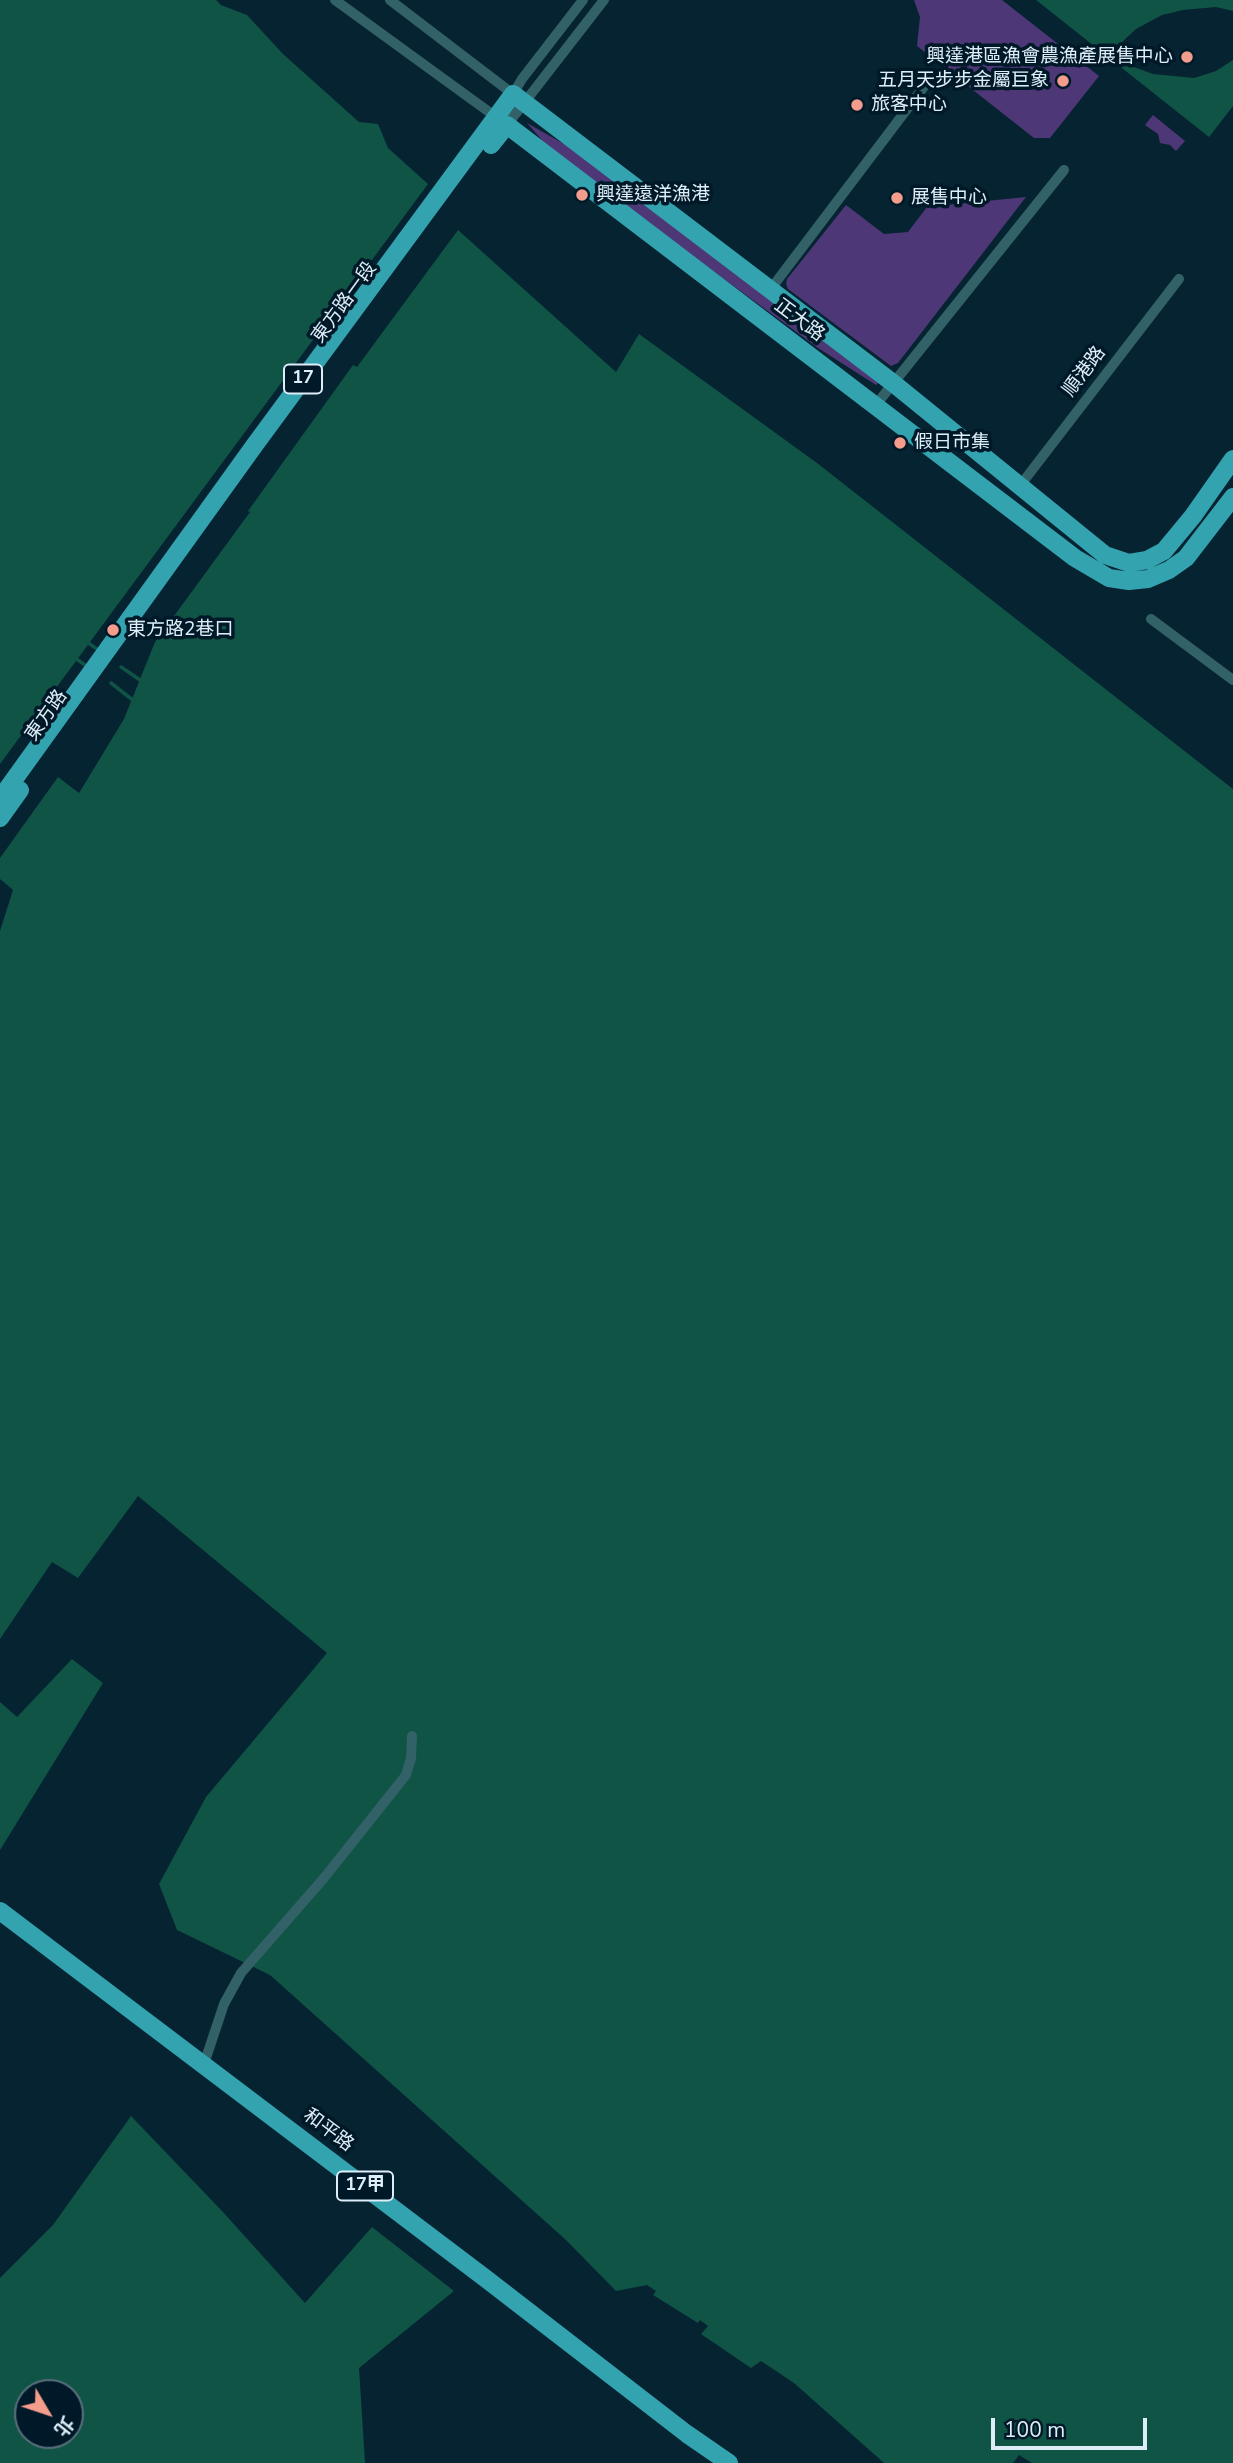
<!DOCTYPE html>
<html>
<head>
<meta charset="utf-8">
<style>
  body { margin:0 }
  #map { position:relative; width:1233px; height:2463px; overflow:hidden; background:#062332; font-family:"Nunito Sans","Noto Sans TC",sans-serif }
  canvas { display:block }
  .north { position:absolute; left:14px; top:2379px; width:70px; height:70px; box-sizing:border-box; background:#001928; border:2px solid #596e7c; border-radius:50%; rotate:129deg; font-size:19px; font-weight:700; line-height:28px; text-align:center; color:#deeef9 }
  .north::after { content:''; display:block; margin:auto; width:24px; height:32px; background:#f49d8c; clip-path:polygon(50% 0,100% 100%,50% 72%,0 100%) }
  .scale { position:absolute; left:991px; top:2418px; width:156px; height:32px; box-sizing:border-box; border:4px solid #deeef9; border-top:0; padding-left:9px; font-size:21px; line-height:24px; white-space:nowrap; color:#deeef9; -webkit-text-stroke:5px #001928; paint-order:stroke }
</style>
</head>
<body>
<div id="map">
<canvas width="1233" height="2463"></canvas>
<div class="north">北</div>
<div class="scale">100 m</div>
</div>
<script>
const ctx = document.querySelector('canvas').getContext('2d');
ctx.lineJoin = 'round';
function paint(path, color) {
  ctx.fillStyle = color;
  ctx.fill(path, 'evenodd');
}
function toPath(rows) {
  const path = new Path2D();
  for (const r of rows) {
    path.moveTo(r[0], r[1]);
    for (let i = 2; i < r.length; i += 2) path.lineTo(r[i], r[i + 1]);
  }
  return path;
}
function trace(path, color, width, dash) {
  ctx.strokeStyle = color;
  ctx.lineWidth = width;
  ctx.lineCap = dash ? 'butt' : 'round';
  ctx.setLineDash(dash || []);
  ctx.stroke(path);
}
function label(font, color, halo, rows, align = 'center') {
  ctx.font = font + ' "Nunito Sans","Noto Sans TC",sans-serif';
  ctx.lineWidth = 7;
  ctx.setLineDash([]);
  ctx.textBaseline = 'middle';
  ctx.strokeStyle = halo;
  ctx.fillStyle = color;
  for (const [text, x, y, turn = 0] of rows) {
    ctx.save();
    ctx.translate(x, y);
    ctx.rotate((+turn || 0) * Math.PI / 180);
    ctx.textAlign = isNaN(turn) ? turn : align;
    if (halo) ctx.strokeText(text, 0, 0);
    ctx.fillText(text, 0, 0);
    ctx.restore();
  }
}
paint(toPath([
  [914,0,1002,0,1099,76,1050,138,1034,138,917,46,920,17],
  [1153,115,1185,141,1176,151,1170,145,1160,143,1158,134,1145,125],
  [527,123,587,157,879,382,876,385,818,348,570,166,547,146],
  [1026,197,898,363,891,366,788,289,786,284,787,279,846,205,884,234,908,232,927,207]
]), '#4e3776');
paint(toPath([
  [0,0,216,0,221,5,247,15,283,54,359,122,378,124,388,148,428,184,0,764],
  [1036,0,1233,0,1233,106,1209,137],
  [458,230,616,372,639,334,817,463,1233,789,1233,2463,1032,2463,1019,2455,1013,2463,884,2463,794,2383,761,2361,751,2368,701,2334,708,2326,700,2320,698,2323,653,2295,656,2291,647,2285,616,2291,566,2240,270,1975,177,1930,159,1884,206,1797,327,1653,138,1496,78,1578,52,1562,0,1639,0,931,13,890,0,879,0,858,58,777,79,793,124,719,155,642,250,512,248,511,353,365,357,367],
  [72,1659,103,1683,0,1850,0,1702,17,1717],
  [131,2116,222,2211,305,2303,372,2227,454,2291,359,2368,365,2463,0,2463,0,2278,53,2225],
  [28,2393,70,2393,70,2435,28,2435]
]), '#105446');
paint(toPath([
  [1216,7,1233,11,1233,60,1216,71,1194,78,1153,74,1131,66,1127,61,1121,67,1107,56,1136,29,1162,15,1183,10]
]), '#062332');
trace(toPath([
  [87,642,97,649],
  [75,658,85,665],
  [121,667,143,682],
  [111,683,134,701]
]), '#105446', 3.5);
trace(toPath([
  [335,0,507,125,604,0],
  [390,0,513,94,522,79,583,0],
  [770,290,926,84],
  [875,406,1064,170],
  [1019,487,1179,279],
  [1151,619,1233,680],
  [204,2064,224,2004,241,1973,324,1878,406,1775,411,1758,412,1736]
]), '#326167', 10);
trace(toPath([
  [491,145,507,125,1075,558,1109,578,1129,581,1148,579,1169,570,1186,558,1233,497],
  [0,799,254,446,513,94,893,383,1105,555,1129,563,1147,560,1164,551,1193,516,1233,459],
  [0,818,20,790],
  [0,1911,485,2278,687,2434,729,2463]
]), '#33a3af', 18);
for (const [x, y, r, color] of [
  [1187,57,7,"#f49d8c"],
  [1063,81,7,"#f49d8c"],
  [857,105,7,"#f49d8c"],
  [582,195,7,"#f49d8c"],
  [897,198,7,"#f49d8c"],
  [900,443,7,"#f49d8c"],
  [113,630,7,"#f49d8c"]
]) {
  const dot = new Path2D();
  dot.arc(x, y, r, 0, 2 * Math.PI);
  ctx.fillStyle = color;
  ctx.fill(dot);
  trace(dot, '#001928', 2.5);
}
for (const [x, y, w] of [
  [303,379,38],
  [365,2186,56]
]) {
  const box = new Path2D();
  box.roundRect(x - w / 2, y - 14.5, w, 29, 5);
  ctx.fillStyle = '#001928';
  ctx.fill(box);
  trace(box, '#deeef9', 2);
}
label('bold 18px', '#deeef9', null, [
  ["17",303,379],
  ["17甲",365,2186]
]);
label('19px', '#deeef9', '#001928', [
  ["興達港區漁會農漁產展售中心",1173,57,"right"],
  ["五月天步步金屬巨象",1049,81,"right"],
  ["旅客中心",871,105],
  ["興達遠洋漁港",596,195],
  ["展售中心",911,198],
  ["假日市集",914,443],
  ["東方路2巷口",127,630]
], 'left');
label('19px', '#deeef9', '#001928', [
  ["東方路一段",345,303,-54],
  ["正大路",799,321,37],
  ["順港路",1085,372,-53],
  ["東方路",47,716,-55],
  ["和平路",328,2131,37]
]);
</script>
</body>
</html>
